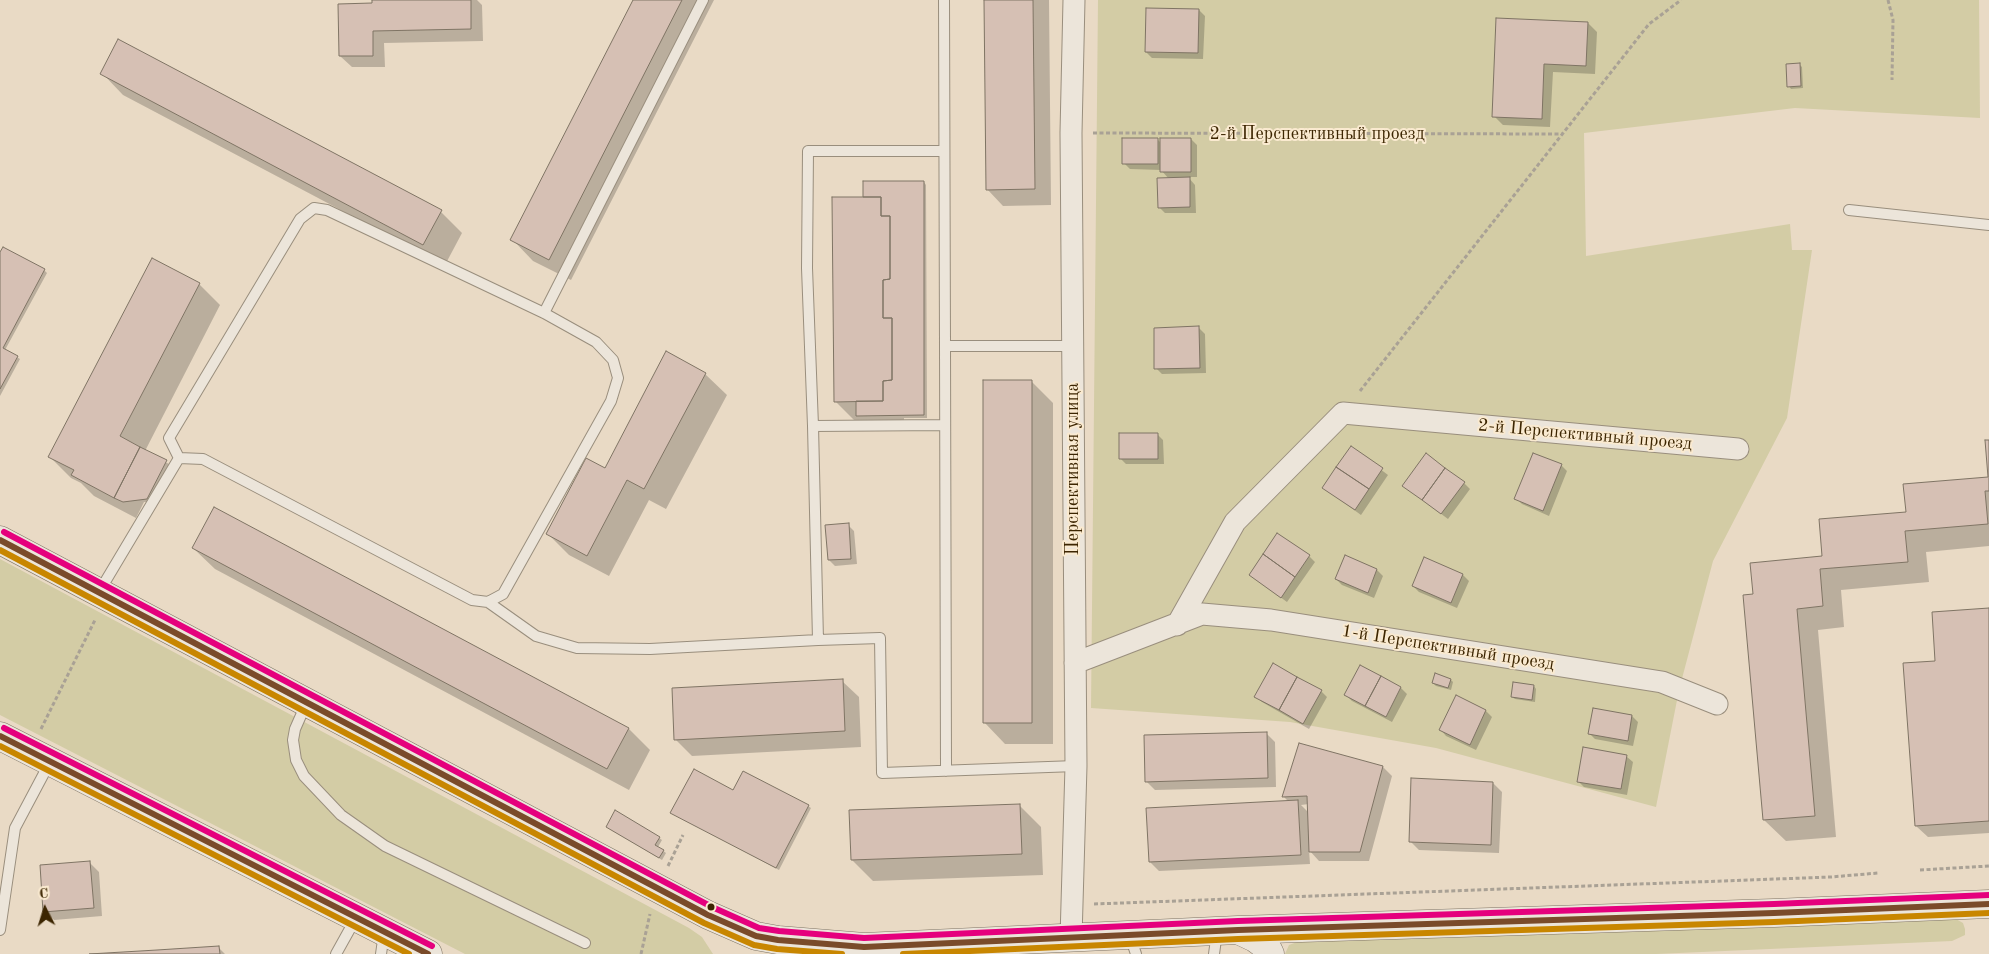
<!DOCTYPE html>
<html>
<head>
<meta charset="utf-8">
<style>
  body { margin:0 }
  #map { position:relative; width:1989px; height:954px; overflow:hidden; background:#e9dac5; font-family:"Old Standard TT",serif }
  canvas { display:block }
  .north { position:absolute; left:20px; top:884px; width:50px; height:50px; -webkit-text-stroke:4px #faead0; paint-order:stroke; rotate:355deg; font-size:14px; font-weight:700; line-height:20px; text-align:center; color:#3c2501 }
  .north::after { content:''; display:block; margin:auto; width:18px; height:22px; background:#3c2501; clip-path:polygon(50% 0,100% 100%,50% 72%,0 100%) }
</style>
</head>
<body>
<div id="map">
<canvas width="1989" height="954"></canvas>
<div class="north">С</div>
</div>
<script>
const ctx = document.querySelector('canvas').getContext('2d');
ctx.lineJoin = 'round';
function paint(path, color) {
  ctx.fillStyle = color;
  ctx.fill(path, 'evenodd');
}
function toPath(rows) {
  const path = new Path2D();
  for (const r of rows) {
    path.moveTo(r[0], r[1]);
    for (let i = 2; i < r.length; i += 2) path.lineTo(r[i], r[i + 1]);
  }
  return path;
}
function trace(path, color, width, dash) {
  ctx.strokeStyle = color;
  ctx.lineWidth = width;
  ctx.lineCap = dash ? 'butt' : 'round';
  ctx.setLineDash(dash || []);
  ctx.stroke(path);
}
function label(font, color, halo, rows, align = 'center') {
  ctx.font = font + ' "Old Standard TT",serif';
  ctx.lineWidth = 4;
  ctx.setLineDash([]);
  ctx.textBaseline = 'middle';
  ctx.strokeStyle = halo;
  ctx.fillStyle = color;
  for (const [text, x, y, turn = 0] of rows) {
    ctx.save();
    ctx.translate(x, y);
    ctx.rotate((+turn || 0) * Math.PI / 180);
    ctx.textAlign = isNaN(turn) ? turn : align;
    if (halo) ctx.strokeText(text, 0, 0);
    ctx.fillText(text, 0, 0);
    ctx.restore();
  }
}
paint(toPath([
  [1098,0,1979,0,1980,118,1795,108,1584,133,1586,256,1790,224,1792,250,1812,250,1787,418,1713,561,1679,690,1656,807,1436,748,1290,722,1091,708],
  [0,559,689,928,702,937,713,954,465,954,0,715],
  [1956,919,1963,923,1965,929,1965,935,1952,941,1656,954,1285,954,1289,945,1297,942]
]), '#d3cca5');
paint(toPath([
  [373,0,477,0,482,5,483,41,384,43,385,67,352,67,340,56,373,4],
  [635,0,714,0,571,280,533,261,512,239],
  [985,0,1049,0,1051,205,1003,206,987,189],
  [1199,10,1205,16,1203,59,1152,58,1146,52],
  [1497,20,1588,23,1597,32,1595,74,1553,72,1550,127,1503,125,1494,116],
  [1799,64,1802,67,1803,88,1791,89,1789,86],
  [102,73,441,212,462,233,445,265,123,95],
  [1157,139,1161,143,1191,139,1197,145,1197,177,1188,177,1195,185,1196,213,1165,213,1159,207,1169,179,1161,170,1130,169,1124,163],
  [924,182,926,185,927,418,904,418,904,422,856,422,835,401],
  [0,254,44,270,47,273,5,350,20,359,0,396],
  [199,284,220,305,145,451,169,464,150,502,144,502,136,518,94,496,81,483,71,478,50,457],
  [1199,328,1205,334,1206,373,1162,374,1156,368],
  [705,374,727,395,666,509,649,500,609,576,569,555,547,533,605,469],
  [1031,381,1053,403,1053,744,1005,744,984,722],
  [1157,434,1163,440,1164,464,1126,464,1120,458],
  [1351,447,1388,475,1361,515,1324,488],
  [1534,454,1561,465,1567,471,1549,516,1522,504,1516,498],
  [1989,478,1989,546,1926,552,1929,582,1841,590,1844,627,1818,630,1836,837,1786,841,1764,820,1754,596,1907,513],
  [1464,483,1470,489,1448,519,1404,486],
  [214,509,629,729,650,750,629,790,215,569,193,548],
  [848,525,854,531,857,564,835,566,829,560],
  [1309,556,1315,562,1287,602,1250,575],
  [1346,557,1377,570,1383,576,1374,598,1342,585,1336,579],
  [1425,559,1463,575,1469,581,1457,608,1419,592,1413,586],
  [1989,609,1989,833,1928,837,1916,826,1937,662],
  [1361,667,1401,688,1407,694,1392,722,1352,701,1346,695],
  [1451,680,1453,682,1451,690,1436,686,1433,683],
  [842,681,859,697,861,747,692,756,675,739],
  [1534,686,1536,689,1535,702,1515,699,1512,697],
  [1321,691,1327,697,1309,729,1262,702,1256,696],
  [1486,711,1492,717,1476,750,1446,736,1441,730],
  [1632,716,1638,722,1633,746,1595,739,1589,733],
  [1266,733,1275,742,1276,787,1155,790,1146,781],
  [1299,745,1383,767,1392,776,1369,861,1319,861,1309,850,1310,864,1159,871,1150,862,1289,802,1283,796],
  [1309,804,1309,813,1301,805],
  [1627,757,1633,762,1627,795,1584,787,1578,781],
  [1493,783,1502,792,1499,853,1419,850,1410,841],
  [734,791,808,806,811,808,779,870,672,813],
  [1020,806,1041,827,1043,875,873,881,852,860],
  [610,829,659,838,662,840,658,847,666,853,662,860],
  [90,863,99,872,102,916,54,920,45,911],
  [219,948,225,954,112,954]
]), '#0003');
const building = toPath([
  [372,0,471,0,471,29,373,31,373,56,339,56,338,4,372,3,372,0],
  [633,0,682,0,549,260,510,240,633,0],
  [984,0,1033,0,1035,189,986,190,984,0],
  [1146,8,1199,9,1198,53,1145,52,1146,8],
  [1496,18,1588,22,1586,66,1544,64,1542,119,1492,117,1496,18],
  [118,39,442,210,423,245,100,74,118,39],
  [1800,63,1801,86,1787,87,1786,64,1800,63],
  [1122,138,1158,138,1158,164,1122,164,1122,138],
  [1160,138,1191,138,1191,172,1160,172,1160,138],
  [1190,177,1190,207,1158,208,1157,178,1190,177],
  [863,181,924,181,924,415,856,416,856,401,883,401,883,381,892,380,892,318,883,318,883,280,890,279,890,216,881,216,881,197,863,197,863,181],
  [832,197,881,197,881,216,890,216,890,279,883,280,883,318,892,318,892,380,883,381,883,401,834,402,832,197],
  [3,247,45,269,3,348,18,356,0,389,0,252,3,247],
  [152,258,200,283,120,436,140,447,114,498,71,475,74,470,48,457,152,258],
  [1199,326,1200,368,1154,369,1154,328,1199,326],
  [666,351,706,373,644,489,627,480,587,556,546,534,586,458,605,468,666,351],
  [983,380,1032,380,1032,723,983,723,983,380],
  [1119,433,1158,433,1158,459,1119,459,1119,433],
  [1985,440,1989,440,1989,491,1985,491,1988,524,1905,531,1908,562,1820,569,1823,606,1797,609,1815,816,1763,820,1743,595,1753,594,1750,563,1822,556,1819,519,1906,512,1903,484,1988,477,1985,440],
  [1351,446,1383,468,1369,489,1336,467,1351,446],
  [140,447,167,460,147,499,123,502,114,498,140,447],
  [1426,453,1445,468,1422,500,1402,486,1426,453],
  [1533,453,1562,464,1543,511,1514,499,1533,453],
  [1336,467,1369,489,1355,510,1322,488,1336,467],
  [1445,468,1465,482,1441,514,1422,500,1445,468],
  [214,507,629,728,607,769,192,548,214,507],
  [849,523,851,559,828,560,825,525,849,523],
  [1277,533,1310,555,1295,577,1263,554,1277,533],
  [1263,554,1295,577,1281,598,1249,575,1263,554],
  [1345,555,1377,569,1368,593,1335,579,1345,555],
  [1424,557,1463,574,1451,603,1412,586,1424,557],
  [1989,608,1989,821,1915,826,1903,663,1935,661,1932,612,1989,608],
  [1273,663,1297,677,1279,710,1254,697,1273,663],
  [1360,665,1381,676,1365,706,1344,695,1360,665],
  [1435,673,1451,679,1448,688,1432,683,1435,673],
  [1381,676,1401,687,1386,717,1365,706,1381,676],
  [1297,677,1322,690,1303,724,1279,710,1297,677],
  [843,679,845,731,674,740,672,688,843,679],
  [1513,682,1534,685,1532,700,1511,697,1513,682],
  [1456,695,1486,710,1470,745,1439,730,1456,695],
  [1593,708,1632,715,1628,741,1588,734,1593,708],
  [1267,732,1268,778,1145,782,1144,735,1267,732],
  [1299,743,1383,766,1360,852,1309,852,1307,796,1282,797,1299,743],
  [1583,747,1627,755,1621,789,1577,782,1583,747],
  [694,769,733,790,743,771,809,805,776,868,670,813,694,769],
  [1411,778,1493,782,1491,845,1409,842,1411,778],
  [1298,800,1301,855,1149,862,1146,808,1298,800],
  [1020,804,1022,854,851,860,849,810,1020,804],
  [615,810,660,837,655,845,664,850,659,858,606,827,615,810],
  [90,861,94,908,43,912,40,865,90,861],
  [219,946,220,954,89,954,157,950,219,946]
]);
paint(building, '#d6c0b4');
trace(building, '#7f7464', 1);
const lane = toPath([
  [944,0,945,346,1073,346],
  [944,151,808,151,807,268,813,426,945,425],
  [1849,210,1989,225],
  [544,313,703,0],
  [945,346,946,771],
  [99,592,179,458,169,438,300,219,314,208,327,210,544,313,596,342,613,360,618,378,611,401,503,594,488,602,472,600,203,459,179,458],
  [488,602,536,636,577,648,650,649,818,640,813,426],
  [818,640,880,638,882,773,1076,766],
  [306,704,295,729,293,740,296,760,304,776,341,815,385,846,585,943],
  [0,930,15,828,50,762],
  [1130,936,1136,954],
  [336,954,356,918],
  [381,954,384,933],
  [1214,954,1217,932]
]);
const street = toPath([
  [1177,625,1235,522,1343,413,1738,449],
  [1075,663,1202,614,1271,620,1662,682,1717,704],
  [1071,938,1076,766,1071,133,1074,0]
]);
const secondary = toPath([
  [0,540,708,915,756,936,778,940,864,947,1238,930,1774,913,1989,904],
  [0,736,428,954],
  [1238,930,1255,938,1266,946,1270,954]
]);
trace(lane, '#998e7d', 12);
trace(street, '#998e7d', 23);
trace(secondary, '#7f7464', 29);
trace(toPath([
  [1888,0,1893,20,1892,80],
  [1093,133,1562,134],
  [1360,391,1649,24,1681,0],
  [41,729,95,620],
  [668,866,683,835],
  [1920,870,1989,866],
  [1094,904,1831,877,1878,873],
  [641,954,650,914]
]), '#a9a195', 3, [4, 2.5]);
trace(lane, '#ece5da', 10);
trace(street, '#ece5da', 21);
trace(secondary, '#ece5da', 28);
trace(toPath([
  [0,540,708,915,756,936,778,940,864,947,1238,930,1774,913,1989,904],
  [0,736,428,954]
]), '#7a4b2a', 6);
trace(toPath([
  [0,550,704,923,754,945,777,949,842,954],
  [0,746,409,954],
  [903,954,1238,939,1774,922,1989,913]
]), '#c88600', 6);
trace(toPath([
  [4,532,712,907,759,928,779,931,864,938,1238,921,1774,904,1989,895],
  [4,728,432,946]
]), '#e5007d', 6);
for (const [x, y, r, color] of [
  [711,907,4.5,"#3c2501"]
]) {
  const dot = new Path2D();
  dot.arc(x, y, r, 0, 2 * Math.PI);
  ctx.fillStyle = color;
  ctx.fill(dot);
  trace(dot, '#faead0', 2);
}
label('18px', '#3c2501', '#faead0', [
  ["2-й Перспективный проезд",1317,134],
  ["2-й Перспективный проезд",1585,435,5],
  ["Перспективная улица",1073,469,-90],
  ["1-й Перспективный проезд",1448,648,9]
]);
</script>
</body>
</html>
